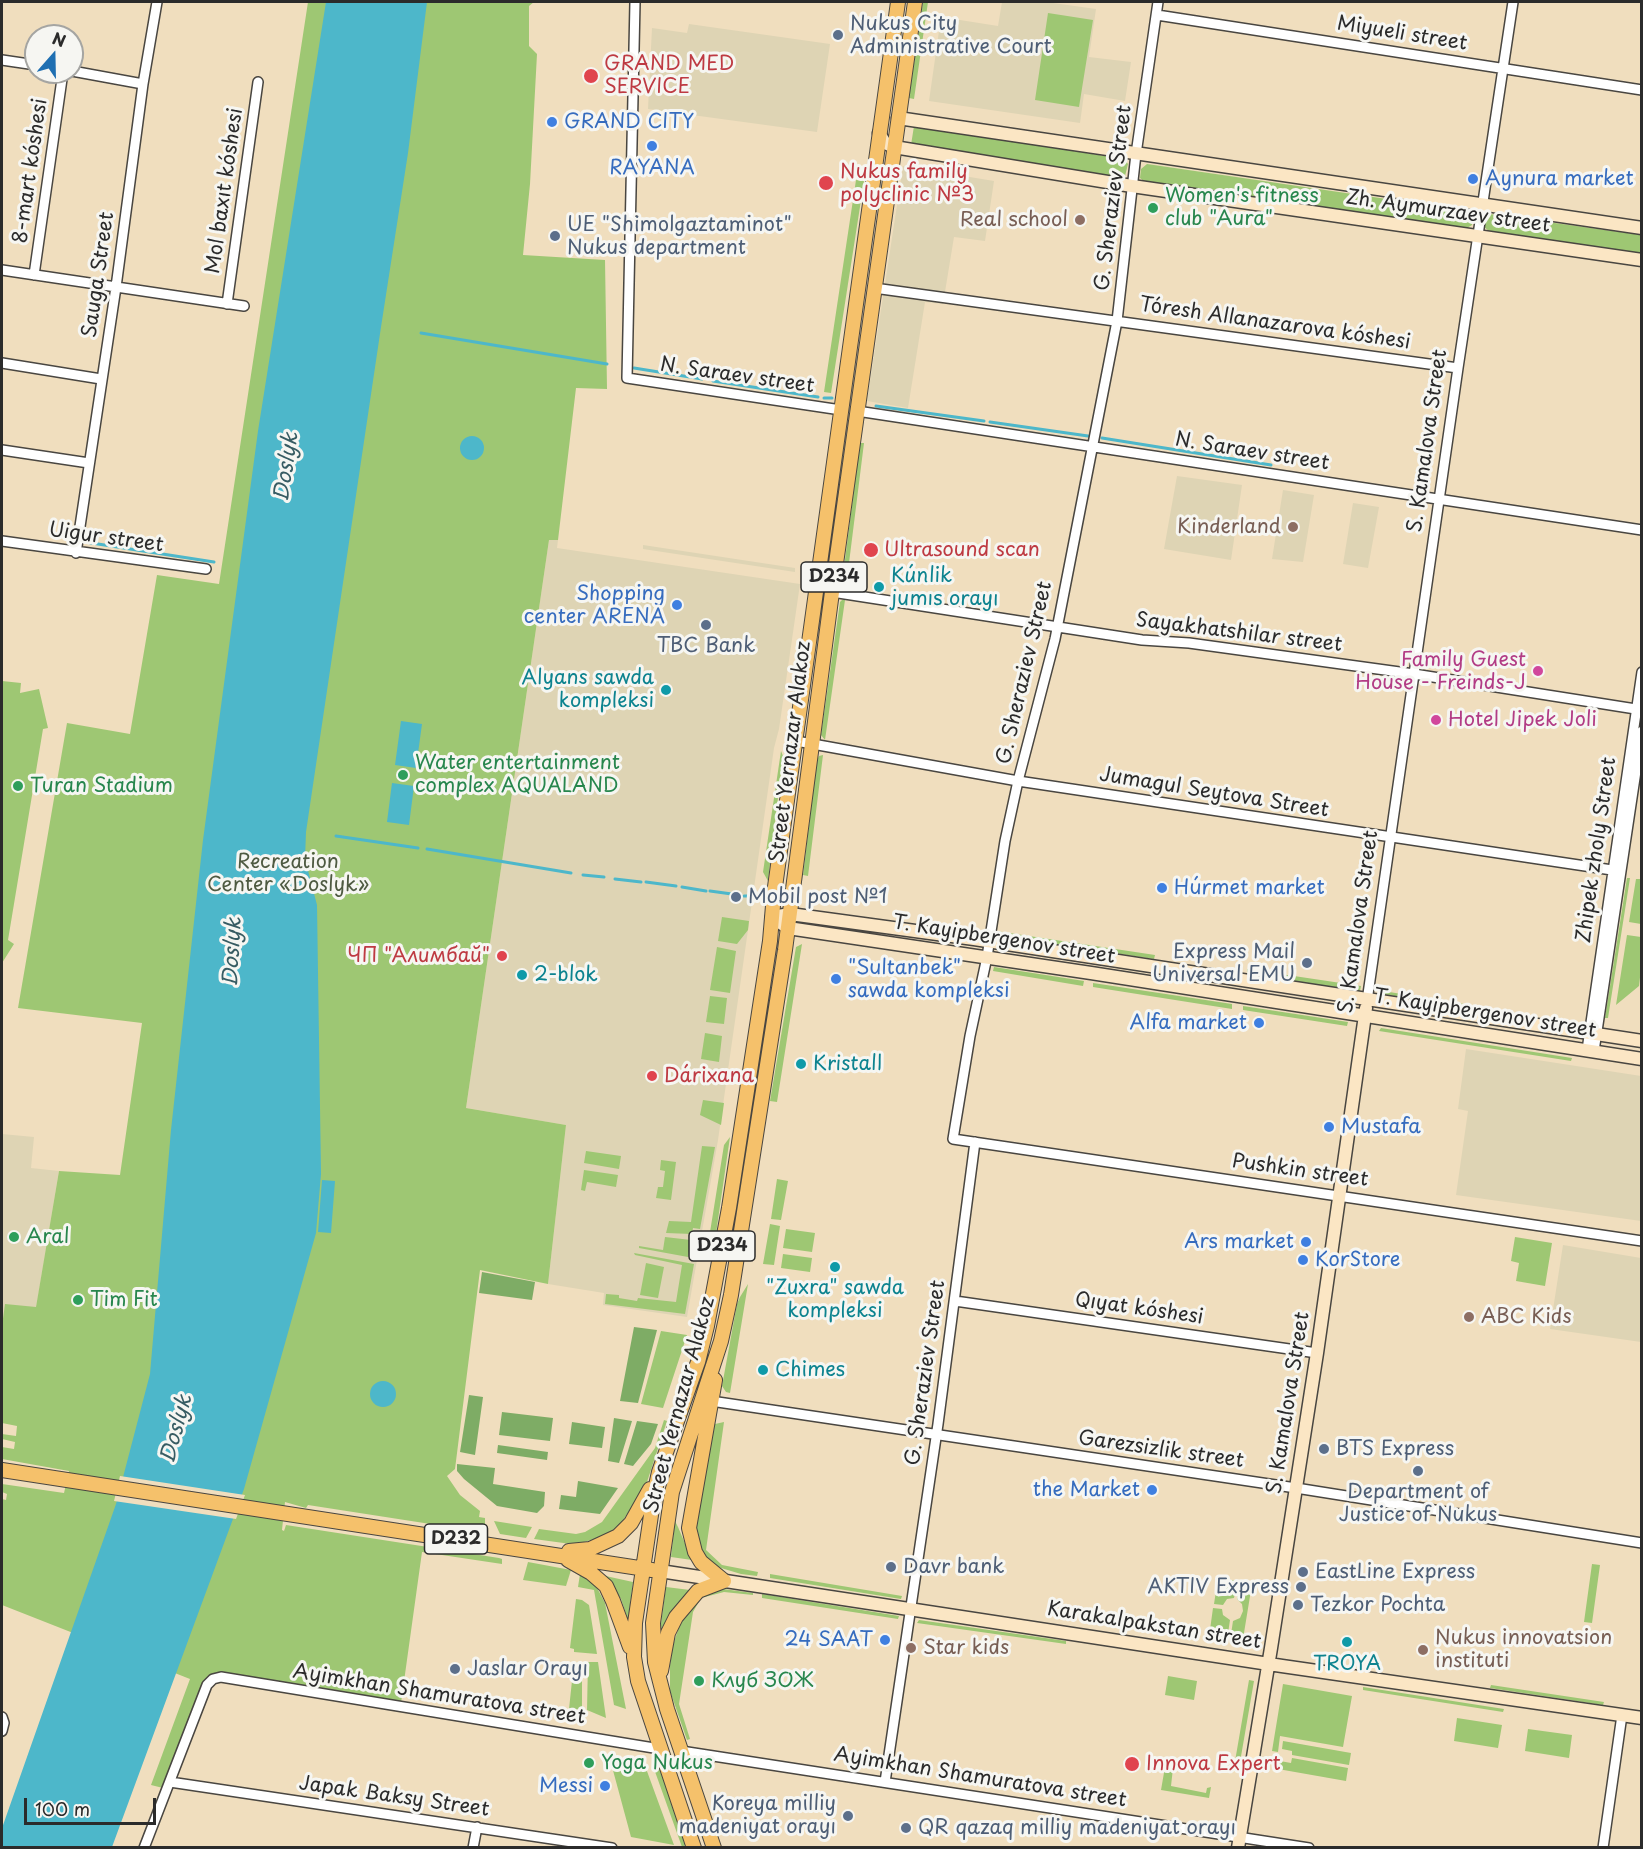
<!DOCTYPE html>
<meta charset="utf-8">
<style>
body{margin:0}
#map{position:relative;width:1643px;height:1849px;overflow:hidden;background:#f0debe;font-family:"Playpen Sans",sans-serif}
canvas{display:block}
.frame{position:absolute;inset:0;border:3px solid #2b2b2b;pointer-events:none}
.north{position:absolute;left:24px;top:24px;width:60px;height:60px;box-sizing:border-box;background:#f6f6f2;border:2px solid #a5a5a2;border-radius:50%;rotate:20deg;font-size:16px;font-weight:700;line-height:24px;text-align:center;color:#2b2b2b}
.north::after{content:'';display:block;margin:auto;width:21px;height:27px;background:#1f6fb2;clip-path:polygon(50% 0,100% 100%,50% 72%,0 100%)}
.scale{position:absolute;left:24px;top:1798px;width:132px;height:27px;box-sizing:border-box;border:3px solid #2b2b2b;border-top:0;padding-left:8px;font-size:18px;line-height:21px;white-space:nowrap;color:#2b2b2b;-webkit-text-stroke:4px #f6f6f2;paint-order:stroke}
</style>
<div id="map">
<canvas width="1643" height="1849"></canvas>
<div class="frame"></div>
<div class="north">N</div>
<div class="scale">100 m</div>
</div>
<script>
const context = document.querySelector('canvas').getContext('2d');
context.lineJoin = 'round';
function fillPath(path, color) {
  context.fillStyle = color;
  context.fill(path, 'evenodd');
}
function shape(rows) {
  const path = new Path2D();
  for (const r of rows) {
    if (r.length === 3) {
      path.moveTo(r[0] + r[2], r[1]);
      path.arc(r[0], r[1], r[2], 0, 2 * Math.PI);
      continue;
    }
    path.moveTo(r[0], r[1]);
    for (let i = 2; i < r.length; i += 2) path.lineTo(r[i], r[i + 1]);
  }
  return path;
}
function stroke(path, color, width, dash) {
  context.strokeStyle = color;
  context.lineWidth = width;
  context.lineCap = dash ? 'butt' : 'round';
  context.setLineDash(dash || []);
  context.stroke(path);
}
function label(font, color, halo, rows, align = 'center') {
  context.font = font + ' "Playpen Sans",sans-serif';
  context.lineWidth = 6;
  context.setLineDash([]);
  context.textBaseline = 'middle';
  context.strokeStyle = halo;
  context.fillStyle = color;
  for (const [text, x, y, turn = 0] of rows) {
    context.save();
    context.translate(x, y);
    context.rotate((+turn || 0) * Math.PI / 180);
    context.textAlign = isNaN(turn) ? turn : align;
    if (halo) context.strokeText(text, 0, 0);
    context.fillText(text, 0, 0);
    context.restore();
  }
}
const built = shape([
 [1002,2,1046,2,1096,9,1089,57,1131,62,1125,101,1084,94,1080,123,929,101,941,17,998,26],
 [689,24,830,44,817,132,648,109,652,28,687,33],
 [903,166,994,181,985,241,954,237,943,304,925,302,908,408,867,401],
 [1177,476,1242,485,1231,560,1164,549],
 [1283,490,1314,495,1303,562,1272,559],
 [1353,503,1379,507,1368,568,1343,564],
 [549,540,558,540,557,548,800,584,779,729,774,748,718,1140,687,1317,603,1305,604,1293,548,1284,566,1125,466,1108],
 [643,545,795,568,795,572,643,549],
 [1466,1049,1641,1076,1641,1221,1456,1195,1468,1111,1458,1109],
 [2,1134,34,1137,31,1168,59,1171,36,1308,2,1397],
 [1563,1245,1641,1258,1641,1342,1550,1329]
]);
const green = shape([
 [308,2,534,2,529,6,529,46,537,54,530,184,523,255,605,260,607,389,576,388,558,540,549,540,466,1108,566,1125,548,1284,480,1270,455,1469,447,1476,460,1495,480,1511,479,1517,485,1518,485,1529,482,1532,308,1505,306,1508,285,1502,282,1530,284,1531,286,1525,499,1558,502,1559,502,1564,422,1552,401,1703,215,1674,208,1676,202,1684,163,1788,151,1785,190,1679,2,1605,2,1499,6,1500,7,1494,2,1492,2,1484,64,1493,69,1471,2,1459,2,1447,14,1449,15,1442,2,1439,2,1434,16,1436,17,1426,2,1423,2,1326,5,1304,36,1307,59,1171,120,1175,142,1023,18,1008,67,723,130,734,157,575,219,584],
 [923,2,928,2,914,99,909,98],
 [1048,13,1093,20,1079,107,1035,100],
 [914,126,1124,159,1128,164,1125,176,1121,178,911,145],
 [1147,164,1469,211,1473,215,1472,225,1467,228,1146,183,1140,178,1141,169],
 [856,180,864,181,831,393,824,392],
 [1490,214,1641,235,1641,253,1489,231,1484,227,1485,219],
 [860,443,864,443,846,587,842,583],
 [842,600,845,600,825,740,821,735,840,602],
 [2,681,21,683,20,693,39,689,48,728,43,729,8,940,14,944,2,963],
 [781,751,783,756,768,881,763,872],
 [823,755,808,876,803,875,817,760,819,756],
 [1627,878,1630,878,1608,1018,1605,1018],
 [1636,879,1641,879,1641,924,1629,922],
 [722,917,749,921,748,930,737,944,718,941],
 [996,931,1155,955,1154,959,996,935],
 [1627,935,1641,937,1641,969,1639,986,1616,1005],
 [802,944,777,1102,770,1101,796,947],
 [717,947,736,951,730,993,710,990],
 [994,967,1084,981,1083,986,993,971],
 [1247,969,1361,986,1360,991,1254,975,1247,972],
 [1093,983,1232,1004,1232,1009,1093,987],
 [1383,991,1483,1007,1483,1010,1382,994],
 [710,996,727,998,724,1024,706,1022],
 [1243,1006,1348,1022,1347,1026,1243,1010],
 [1381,1028,1572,1058,1571,1061,1379,1031],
 [705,1033,722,1036,719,1062,701,1059],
 [703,1100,724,1103,721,1125,700,1115],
 [730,1137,713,1254,709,1257,706,1257,724,1145],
 [702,1146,715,1147,700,1229,693,1228,692,1234,666,1233,669,1221,691,1222],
 [586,1151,621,1156,619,1169,584,1163],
 [661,1160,676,1162,671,1200,656,1198,658,1187,663,1187,665,1171,660,1170],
 [584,1170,618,1175,616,1187,587,1182,585,1191,581,1190],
 [777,1179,788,1181,781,1220,771,1219],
 [770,1224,780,1226,774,1265,763,1264],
 [786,1229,815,1233,812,1252,783,1248],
 [665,1237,691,1240,688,1257,639,1248,639,1246,663,1250],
 [1515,1237,1552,1243,1545,1286,1516,1281,1519,1263,1511,1261],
 [634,1253,694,1264,685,1314,605,1304,606,1294,619,1295,619,1298,637,1301,638,1298,676,1302,682,1265,635,1255],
 [783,1254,812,1258,810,1272,781,1268],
 [646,1263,664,1267,658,1298,640,1295],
 [748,1284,730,1393,726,1392,722,1386,737,1304,740,1297],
 [661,1331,687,1335,663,1408,641,1404],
 [664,1420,667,1421,646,1485,620,1525,608,1535,584,1542,571,1544,534,1539,539,1529,576,1534,585,1532,602,1522,655,1448],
 [724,1422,706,1550,722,1565,758,1572,757,1576,741,1574,721,1568,709,1562,699,1551,695,1529,711,1434,715,1424],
 [494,1521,532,1527,526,1538,500,1534],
 [675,1521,678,1527,692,1560,671,1557],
 [528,1562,571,1570,566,1586,523,1580],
 [1592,1564,1600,1565,1592,1623,1584,1622],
 [580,1574,595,1584,605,1603,626,1709,614,1705,594,1590,578,1587],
 [770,1574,902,1596,901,1599,770,1578],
 [601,1575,633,1582,628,1620,621,1599,612,1584],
 [1218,1578,1237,1581,1234,1598,1227,1599,1223,1605,1214,1604],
 [1239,1581,1252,1584,1243,1639,1238,1642,1230,1641,1233,1621,1240,1618,1243,1611,1242,1604,1237,1599],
 [666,1587,690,1590,677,1604,660,1631],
 [723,1589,753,1593,753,1595,724,1592,701,1598,693,1612,679,1704,690,1739,687,1740,670,1691,670,1665,673,1645,683,1615,694,1600,715,1590],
 [762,1594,899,1616,898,1619,762,1598],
 [576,1599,582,1600,589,1605,597,1654,574,1652,574,1649,570,1648],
 [1213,1608,1222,1609,1223,1615,1230,1620,1227,1640,1209,1637],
 [919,1620,1066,1641,1066,1644,917,1623],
 [574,1662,582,1663,582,1710,569,1709],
 [588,1662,598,1662,606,1718,587,1710],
 [1168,1676,1197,1681,1194,1700,1165,1695],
 [1249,1680,1254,1681,1239,1768,1234,1767],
 [1283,1684,1352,1696,1343,1747,1280,1736,1278,1752,1272,1751],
 [1491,1685,1604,1702,1603,1705,1490,1688],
 [1363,1687,1504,1709,1503,1712,1363,1690],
 [1457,1718,1502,1725,1498,1748,1454,1741],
 [1528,1729,1572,1735,1569,1758,1525,1751],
 [1283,1741,1351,1753,1349,1765,1292,1755,1292,1751,1282,1749],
 [1292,1758,1348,1768,1346,1781,1278,1769,1280,1761,1291,1763],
 [615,1760,644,1763,674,1845,631,1837,611,1763],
 [658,1765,686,1842,684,1847,682,1847,653,1766],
 [1165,1767,1173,1768,1171,1786,1206,1793,1207,1788,1211,1787,1209,1798,1161,1790]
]);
const forest = shape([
 [482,1272,535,1282,532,1300,479,1293],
 [634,1327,657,1330,638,1403,620,1401],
 [469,1395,483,1397,475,1455,460,1452],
 [502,1412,553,1418,550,1441,499,1435],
 [614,1418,632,1421,619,1463,608,1461],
 [637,1421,658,1424,651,1444,633,1466,624,1464],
 [572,1422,605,1427,602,1448,569,1444],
 [498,1445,548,1452,547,1460,497,1453],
 [457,1464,495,1468,493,1484,545,1492,544,1506,537,1513,497,1506,464,1479,457,1471],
 [578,1481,618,1488,600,1514,559,1509,561,1495,576,1497]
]);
const water = shape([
 [326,2,427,2,408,153,381,327,306,832,305,859,317,905,321,1174,316,1233,244,1489,112,1847,2,1848,2,1828,116,1504,150,1374,171,1130,203,840,258,431],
 [472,448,12],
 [401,721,422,724,416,768,395,765],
 [392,783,414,786,409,825,387,822],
 [322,1180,335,1181,331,1233,318,1232],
 [383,1394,13]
]);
const pier = shape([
 [120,1476,245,1495,236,1519,114,1501]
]);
const stream = shape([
 [421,333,607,364],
 [634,368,702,379],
 [713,381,818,397],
 [824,398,832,398],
 [876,406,984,421],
 [990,422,1088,436],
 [1102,438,1271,465],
 [85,542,214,562],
 [336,836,418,848],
 [427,849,571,873],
 [583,875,604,877],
 [615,879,641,882],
 [646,882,676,886],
 [682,887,706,891],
 [710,891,739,895],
 [744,896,751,896]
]);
const street = shape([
 [635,2,627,378,841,410],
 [1158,2,1136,154,1117,321,1055,639,1018,781,1005,841,987,957,970,1036,953,1139,1642,1241],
 [1157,15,1642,90],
 [2,60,36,65],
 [72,71,143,84],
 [2,270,244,306],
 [34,275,63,72],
 [874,288,1458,368],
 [227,304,258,82],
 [2,363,101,379],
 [857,411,1642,530],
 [2,450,89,463],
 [2,541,206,569],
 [76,553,116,287,143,84,157,2],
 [832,592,1142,640,1189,643,1414,674,1642,710],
 [796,741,1018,781,1612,870],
 [1367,1001,1458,368,1513,2],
 [1587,1050,1642,672],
 [1594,1051,1642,731],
 [955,1301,1317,1353],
 [707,1403,711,1401,1296,1488,1642,1543],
 [2,1717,4,1723,2,1731],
 [681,1751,1309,1848],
 [170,1782,612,1848],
 [885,1782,938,1424,975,1142],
 [144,1848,207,1685,213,1679,221,1677,660,1749],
 [473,1848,477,1827],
 [1603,1848,1622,1715]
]);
const secondary = shape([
 [898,118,1642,228],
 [879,133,885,143,894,147,1132,186,1642,260],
 [772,917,788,928,1091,973,1642,1059],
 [772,917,790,914,974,939,1642,1041],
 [660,1571,1282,1666,1642,1718],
 [1238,1848,1271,1648,1317,1353,1366,1008]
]);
const primary = shape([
 [715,1380,689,1528,695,1552,701,1562,724,1581],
 [2,1470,652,1570],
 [569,1551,590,1549,618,1536,631,1523,650,1489],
 [568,1560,591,1573,606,1586,613,1601,630,1647],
 [661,1671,668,1633,676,1617,698,1591,724,1581],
 [694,1848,638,1681,634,1657,635,1623,654,1495,659,1472,698,1362,707,1326,729,1208,770,941,774,894,898,2],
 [714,1848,667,1709,655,1662,653,1623,672,1492,721,1341,731,1295,785,950,832,592,915,2]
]);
const markers = [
 [838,35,6,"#5c6f8a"],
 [591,76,8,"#e0444e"],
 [552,122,6,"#3f7fe0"],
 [652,146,6,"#3f7fe0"],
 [1473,179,6,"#3f7fe0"],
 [826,183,8,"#e0444e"],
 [1153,208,6,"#2e9e5b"],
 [1080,220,6,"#8d6e63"],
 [555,236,6,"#5c6f8a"],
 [1293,527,6,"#8d6e63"],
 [871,550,8,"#e0444e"],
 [879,587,6,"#0f9aa8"],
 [677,605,6,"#3f7fe0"],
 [706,625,6,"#5c6f8a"],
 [1538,671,6,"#d1479c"],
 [666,690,6,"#0f9aa8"],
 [1436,720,6,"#d1479c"],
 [403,775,6,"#2e9e5b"],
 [18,786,6,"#2e9e5b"],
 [1162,888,6,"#3f7fe0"],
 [736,897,6,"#5c6f8a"],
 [502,956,6,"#e0444e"],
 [1307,963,6,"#5c6f8a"],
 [522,975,6,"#0f9aa8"],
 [836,979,6,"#3f7fe0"],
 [1259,1023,6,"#3f7fe0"],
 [801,1064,6,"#0f9aa8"],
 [652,1076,6,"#e0444e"],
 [1329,1127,6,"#3f7fe0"],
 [14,1237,6,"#2e9e5b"],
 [1306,1242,6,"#3f7fe0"],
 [1303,1260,6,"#3f7fe0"],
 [835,1267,6,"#0f9aa8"],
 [78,1300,6,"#2e9e5b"],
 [1469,1317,6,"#8d6e63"],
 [763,1370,6,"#0f9aa8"],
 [1324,1449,6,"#5c6f8a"],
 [1418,1471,6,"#5c6f8a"],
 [1152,1490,6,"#3f7fe0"],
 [891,1567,6,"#5c6f8a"],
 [1303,1572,6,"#5c6f8a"],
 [1301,1587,6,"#5c6f8a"],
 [1298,1605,6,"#5c6f8a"],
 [885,1640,6,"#3f7fe0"],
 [1347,1642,6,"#0f9aa8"],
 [911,1648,6,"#8d6e63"],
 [1423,1650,6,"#8d6e63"],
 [455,1669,6,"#5c6f8a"],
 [699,1681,6,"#2e9e5b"],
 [589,1763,6,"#2e9e5b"],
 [1132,1764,8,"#e0444e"],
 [605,1786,6,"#3f7fe0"],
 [848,1816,6,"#5c6f8a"],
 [906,1828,6,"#5c6f8a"]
];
const shields = [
 [834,577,66],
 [722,1246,66],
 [456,1539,63]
];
const shieldNames = [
 ["D234",834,577],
 ["D234",722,1246],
 ["D232",456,1539]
];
const serviceNames = [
 ["Nukus City",850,24],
 ["Administrative Court",850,47],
 ["UE \"Shimolgaztaminot\"",567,225],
 ["Nukus department",567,248],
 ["TBC Bank",706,646,"center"],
 ["Mobil post №1",748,897],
 ["Express Mail",1295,952,"right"],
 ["Universal EMU",1295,975,"right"],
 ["BTS Express",1336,1449],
 ["Department of",1418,1492,"center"],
 ["Justice of Nukus",1418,1515,"center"],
 ["Davr bank",903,1567],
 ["EastLine Express",1315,1572],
 ["AKTIV Express",1289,1587,"right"],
 ["Tezkor Pochta",1310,1605],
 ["Jaslar Orayı",467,1669],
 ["Koreya milliy",836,1804,"right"],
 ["madeniyat orayı",836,1827,"right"],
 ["QR qazaq milliy madeniyat orayı",918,1828]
];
const streetNames = [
 ["Miyueli street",1402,34,9],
 ["8-mart kóshesi",31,171,-82],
 ["Mol baxıt kóshesi",225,191,-82],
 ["G. Sheraziev Street",1114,198,-83],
 ["Zh. Aymurzaev street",1448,212,8],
 ["Sauga Street",99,275,-82],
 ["Tóresh Allanazarova kóshesi",1275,324,8],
 ["N. Saraev street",737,376,8],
 ["S. Kamalova Street",1428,441,-82],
 ["N. Saraev street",1252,452,9],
 ["Uigur street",106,538,8],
 ["Sayakhatshilar street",1239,633,7],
 ["G. Sheraziev Street",1025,673,-77],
 ["Street Yernazar Alakoz",791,752,-83],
 ["Jumagul Seytova Street",1214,793,9],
 ["Zhipek zholy Street",1597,850,-82],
 ["S. Kamalova Street",1359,922,-82],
 ["T. Kayipbergenov street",1004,940,9],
 ["T. Kayipbergenov street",1485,1014,9],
 ["Pushkin street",1300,1171,8],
 ["Qıyat kóshesi",1139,1309,8],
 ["G. Sheraziev Street",926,1373,-82],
 ["S. Kamalova Street",1289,1403,-81],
 ["Street Yernazar Alakoz",680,1405,-75],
 ["Garezsizlik street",1161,1450,8],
 ["Karakalpakstan street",1154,1626,9],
 ["Ayimkhan Shamuratova street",439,1695,9],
 ["Ayimkhan Shamuratova street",980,1778,9],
 ["Japak Baksy Street",394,1797,8]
];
const healthNames = [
 ["GRAND MED",604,64],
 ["SERVICE",604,87],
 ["Nukus family",840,172],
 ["polyclinic №3",840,195],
 ["Ultrasound scan",884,550],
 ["ЧП \"Алимбай\"",490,956,"right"],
 ["Dárixana",664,1076],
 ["Innova Expert",1146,1764]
];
const shopNames = [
 ["GRAND CITY",564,122],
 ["RAYANA",652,168,"center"],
 ["Aynura market",1485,179],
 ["Shopping",665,594,"right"],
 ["center ARENA",665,617,"right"],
 ["Húrmet market",1174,888],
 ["\"Sultanbek\"",848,968],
 ["sawda kompleksi",848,991],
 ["Alfa market",1247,1023,"right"],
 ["Mustafa",1341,1127],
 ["Ars market",1294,1242,"right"],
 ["KorStore",1315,1260],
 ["the Market",1140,1490,"right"],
 ["24 SAAT",873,1640,"right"],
 ["Messi",593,1786,"right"]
];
const leisureNames = [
 ["Women's fitness",1165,196],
 ["club \"Aura\"",1165,219],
 ["Water entertainment",415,763],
 ["complex AQUALAND",415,786],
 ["Turan Stadium",30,786],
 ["Aral",26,1237],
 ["Tim Fit",90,1300],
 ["Клуб ЗОЖ",711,1681],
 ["Yoga Nukus",601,1763]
];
const educationNames = [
 ["Real school",1068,220,"right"],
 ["Kinderland",1281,527,"right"],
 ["ABC Kids",1481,1317],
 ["Nukus innovatsion",1435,1638],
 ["instituti",1435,1661],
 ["Star kids",923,1648]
];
const cultureNames = [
 ["Kúnlik",891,576],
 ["jumıs orayı",891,599],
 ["Alyans sawda",654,678,"right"],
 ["kompleksi",654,701,"right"],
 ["2-blok",534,975],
 ["Kristall",813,1064],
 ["\"Zuxra\" sawda",835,1288,"center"],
 ["kompleksi",835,1311,"center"],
 ["Chimes",775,1370],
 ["TROYA",1347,1664,"center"]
];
const hotelNames = [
 ["Family Guest",1526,660],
 ["House - Freinds-J",1526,683],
 ["Hotel Jipek Joli",1448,720,"left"]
];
const parkNames = [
 ["Recreation",288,862],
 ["Center «Doslyk»",288,885]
];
const waterNames = [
 ["Doslyk",287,467,-82],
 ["Doslyk",233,952,-87],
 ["Doslyk",177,1429,-75]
];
fillPath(built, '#ded4b4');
fillPath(green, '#9ec773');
fillPath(forest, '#7eac65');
fillPath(water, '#4db7ca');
fillPath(pier, '#f0debe');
stroke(stream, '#4db7ca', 3);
stroke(street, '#494641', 12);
stroke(secondary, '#494641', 15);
stroke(primary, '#494641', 16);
stroke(street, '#fff', 9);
stroke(secondary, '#fbe6c4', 12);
stroke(primary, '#f5c16b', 14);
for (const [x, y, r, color] of markers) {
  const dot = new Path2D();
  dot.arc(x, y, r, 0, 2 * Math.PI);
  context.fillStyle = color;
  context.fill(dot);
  stroke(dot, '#f6f6f2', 2);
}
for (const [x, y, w] of shields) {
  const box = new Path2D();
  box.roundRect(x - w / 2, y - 15, w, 30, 4.5);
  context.fillStyle = '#f6f6f2';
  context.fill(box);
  stroke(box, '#2b2b2b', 1.5);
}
label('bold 18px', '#2b2b2b', null, shieldNames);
label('20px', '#4e5e75', '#f6f6f2', serviceNames, 'left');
label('20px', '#2b2b2b', '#f6f6f2', streetNames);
label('20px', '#be3a42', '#f6f6f2', healthNames, 'left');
label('20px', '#366cbe', '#f6f6f2', shopNames, 'left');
label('20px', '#27864d', '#f6f6f2', leisureNames, 'left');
label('20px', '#785e54', '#f6f6f2', educationNames, 'left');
label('20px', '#0d838f', '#f6f6f2', cultureNames, 'left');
label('20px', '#b23c85', '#f6f6f2', hotelNames, 'right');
label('20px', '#4e5a41', '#f6f6f2', parkNames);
label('italic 21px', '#375c63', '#f6f6f2', waterNames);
</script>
